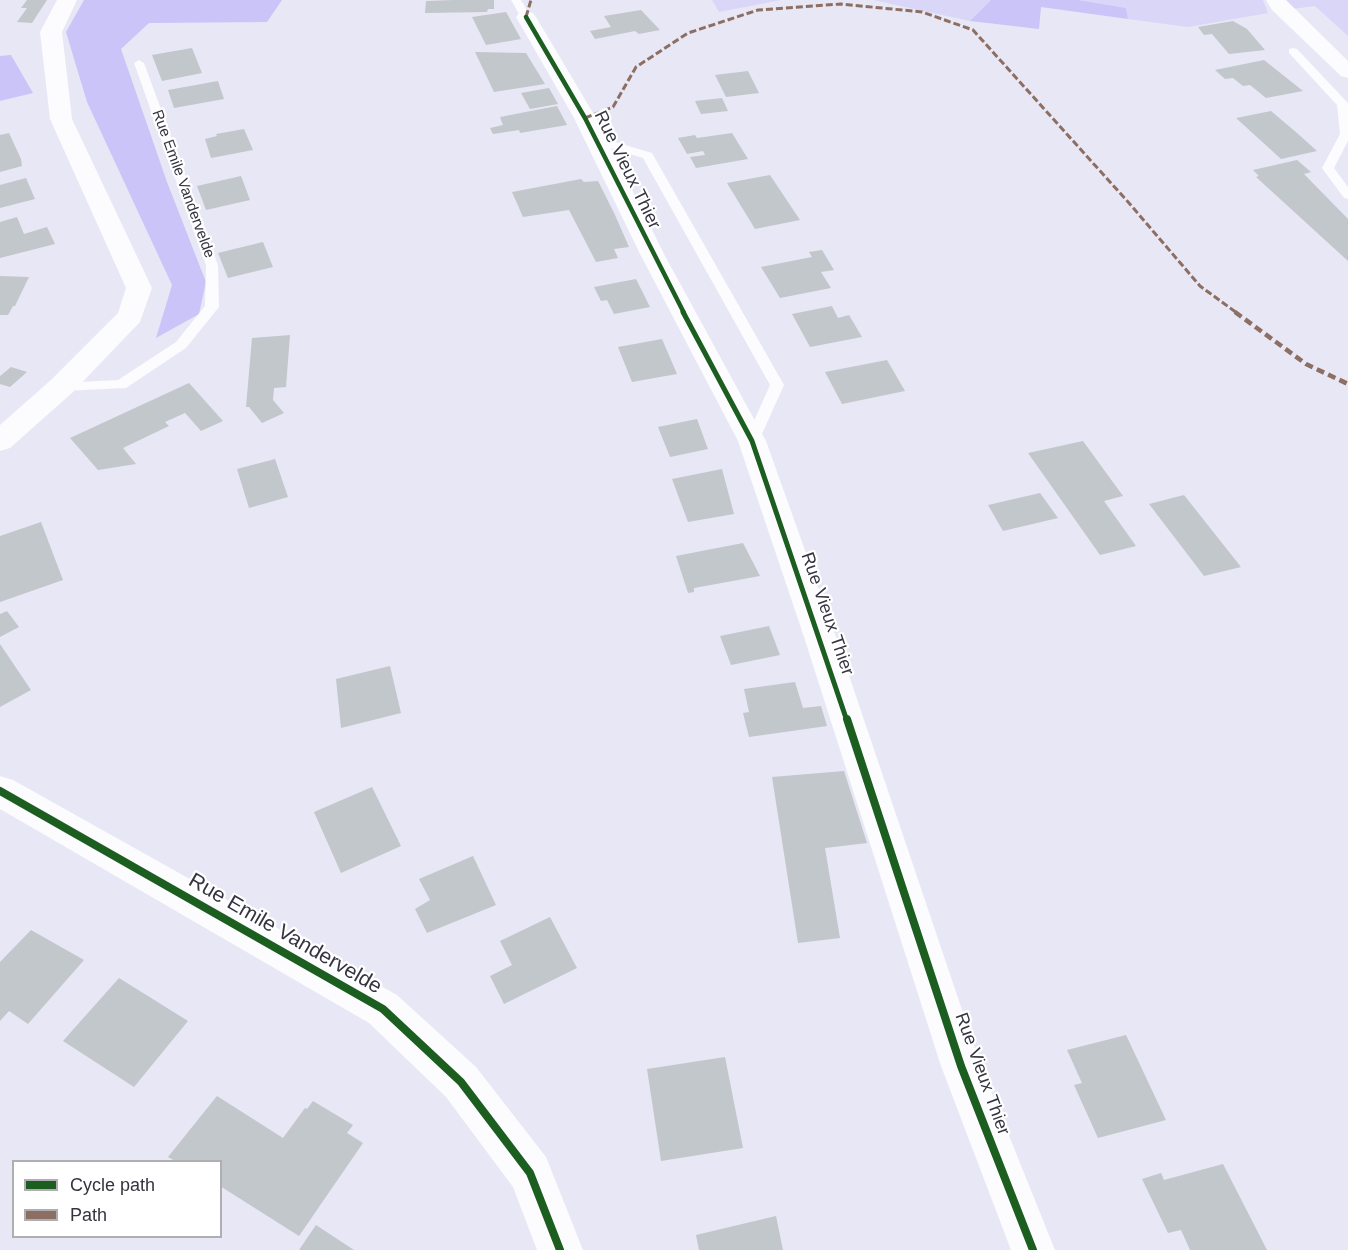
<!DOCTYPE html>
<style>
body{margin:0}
#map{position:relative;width:1348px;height:1250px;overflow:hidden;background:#e8e7f5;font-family:Arial,sans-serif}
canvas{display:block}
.legend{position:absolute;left:12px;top:1160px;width:210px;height:78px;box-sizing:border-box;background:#fff;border:2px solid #aeaeb3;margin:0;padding:8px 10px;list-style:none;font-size:18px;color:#353440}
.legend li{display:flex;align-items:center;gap:12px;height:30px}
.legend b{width:30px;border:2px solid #aeaeb3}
</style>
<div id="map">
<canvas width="1348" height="1250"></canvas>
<ul class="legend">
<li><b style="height:8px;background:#1b5e20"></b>Cycle path</li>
<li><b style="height:8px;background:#8d6e63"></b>Path</li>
</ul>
</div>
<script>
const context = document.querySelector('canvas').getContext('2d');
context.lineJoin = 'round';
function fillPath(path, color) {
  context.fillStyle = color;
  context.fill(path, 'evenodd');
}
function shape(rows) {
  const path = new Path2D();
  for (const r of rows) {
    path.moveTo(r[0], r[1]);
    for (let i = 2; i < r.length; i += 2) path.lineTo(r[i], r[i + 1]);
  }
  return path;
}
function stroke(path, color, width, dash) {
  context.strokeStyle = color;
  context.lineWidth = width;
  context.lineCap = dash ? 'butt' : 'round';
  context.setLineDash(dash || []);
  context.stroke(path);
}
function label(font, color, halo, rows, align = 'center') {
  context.font = font + ' Arial,sans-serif';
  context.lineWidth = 4.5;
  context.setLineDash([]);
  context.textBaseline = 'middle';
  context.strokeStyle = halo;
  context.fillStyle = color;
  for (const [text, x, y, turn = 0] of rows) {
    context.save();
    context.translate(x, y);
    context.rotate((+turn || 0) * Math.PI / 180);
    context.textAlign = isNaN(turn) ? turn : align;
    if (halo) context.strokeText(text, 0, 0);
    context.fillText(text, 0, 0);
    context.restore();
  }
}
const green = shape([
 [712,0,781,0,719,12],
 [873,0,991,0,970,21],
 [1078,0,1263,0,1268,13,1188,27,1128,19,1126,8],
 [1285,0,1348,0,1348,36,1315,6,1292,9]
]);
const forest = shape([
 [84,0,282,0,267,22,149,23,121,49,167,182,206,282,199,314,156,338,172,285,87,102,66,32],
 [991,0,1078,0,1126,8,1128,19,1041,7,1039,29,970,21],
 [11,55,33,93,0,101,0,56]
]);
const building = shape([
 [27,0,47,0,32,23,17,22,27,8,21,8],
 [454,0,494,0,494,9,488,9,487,12,425,13,426,1],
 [641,10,660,30,639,34,635,31,595,39,590,31,611,27,604,16],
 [506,12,521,39,486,45,472,17],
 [1233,21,1247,29,1265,50,1229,54,1212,34,1204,35,1198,27],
 [192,48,202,73,162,81,152,55],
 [475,52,526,53,545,84,494,92],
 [1264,60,1303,91,1266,98,1250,85,1243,86,1233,78,1225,79,1215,70],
 [748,71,759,93,726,97,715,75],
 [218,81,224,99,174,108,168,90],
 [549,88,558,104,530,109,521,93],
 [722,98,728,111,701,114,695,101],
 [557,106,567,125,520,133,519,130,493,134,490,128,503,125,500,117],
 [1271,111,1297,133,1317,151,1281,159,1236,118],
 [244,129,253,150,211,158,205,139,217,136,216,134],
 [9,133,21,159,22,166,0,172,0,135],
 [732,133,748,159,696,168,690,157,705,155,703,151,687,154,678,138,695,135,697,138],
 [1297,160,1311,172,1304,174,1348,219,1348,261,1256,177,1259,176,1253,170],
 [770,175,800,220,755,229,727,183],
 [241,176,250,200,206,210,197,186],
 [26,178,35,199,0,208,0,185],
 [581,179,584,182,598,181,615,215,629,247,614,249,618,258,596,262,569,210,523,217,512,192],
 [17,217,24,234,47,227,55,244,0,258,0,222],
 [263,242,273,267,228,278,218,253],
 [822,250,834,270,821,272,831,288,780,298,761,267,812,257,809,252],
 [0,276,29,277,15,306,13,306,8,315,0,315],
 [636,279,650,307,614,314,607,300,601,301,594,287],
 [832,306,838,318,849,315,862,337,810,347,792,314],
 [290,335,286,387,274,388,273,400,284,413,262,423,249,407,246,407,252,338],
 [662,339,677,374,632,382,618,347],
 [887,360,905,391,842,404,825,372],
 [11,367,27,372,10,387,0,384,0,376],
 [189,383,223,421,201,431,185,413,165,422,169,426,123,448,136,464,98,470,70,438],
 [697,419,708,449,670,457,658,427],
 [1083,441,1123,496,1104,501,1136,546,1100,555,1028,453],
 [275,459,288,497,249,508,237,469],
 [722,469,734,514,688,522,672,479],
 [1040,493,1058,518,1003,531,988,505],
 [1184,495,1241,567,1204,576,1149,504],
 [41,522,63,580,0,602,0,536],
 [743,543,760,576,694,588,694,592,688,593,676,556],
 [7,611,19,627,0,637,0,614],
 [769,626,780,655,731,665,720,636],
 [0,644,31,690,0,707],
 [390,666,401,713,341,728,336,679],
 [795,682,803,708,821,706,827,726,749,737,743,713,749,712,744,689],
 [844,771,867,843,825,848,840,938,798,943,772,777],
 [372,787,401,846,341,873,314,812],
 [473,856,496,905,427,933,415,909,430,900,419,879],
 [550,917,577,968,504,1004,490,976,512,965,500,941],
 [31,930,84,960,28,1024,9,1011,0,1021,0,962],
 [119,978,188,1021,134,1087,63,1041],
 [1126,1035,1166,1120,1098,1138,1074,1085,1082,1083,1067,1050],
 [725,1057,743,1148,661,1161,647,1069],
 [217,1096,283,1138,305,1108,307,1109,313,1101,353,1125,347,1133,363,1143,299,1236,220,1186,220,1161,175,1161,168,1157],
 [1223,1164,1267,1250,1190,1250,1181,1230,1168,1233,1142,1179,1161,1173,1164,1180],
 [776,1216,783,1250,699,1250,696,1235],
 [316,1225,354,1250,299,1250]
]);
const lane = shape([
 [511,0,521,0,531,17,530,19,522,19,511,0],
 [1293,48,1297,49,1348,103,1348,141,1334,168,1348,187,1348,199,1344,198,1322,168,1340,134,1337,105,1289,53,1289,49,1293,48],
 [139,60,144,63,218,265,219,307,186,348,126,388,62,391,57,389,55,386,57,383,118,380,176,342,205,306,206,265,134,63,139,60],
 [595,136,652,153,784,385,757,445,747,445,745,441,770,385,643,158,591,142,589,140,595,136]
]);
const street = shape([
 [1266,0,1286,0,1348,61,1348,78,1341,76,1272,10,1266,0],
 [526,11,533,13,536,17,596,118,664,254,766,441,836,637,981,1066,1055,1250,1011,1250,941,1066,804,637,738,441,640,254,574,118,516,17,519,13,526,11]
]);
const secondary = shape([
 [57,0,77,0,62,32,72,119,152,288,140,322,72,393,10,448,0,451,0,425,52,379,118,313,126,288,50,119,40,32,57,0],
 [0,776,13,780,397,995,476,1067,546,1157,583,1250,537,1250,513,1187,446,1097,369,1023,0,809,0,776]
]);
const quietFar1 = shape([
 [526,17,531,0],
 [585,118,613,107,636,67,688,33,758,10,841,4,922,12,973,30,1129,203,1200,286,1237,313]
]);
const quiet = shape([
 [1235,312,1306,364,1348,384]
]);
const cyclewayFar2 = shape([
 [526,17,585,118,684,313]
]);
const cyclewayFar1 = shape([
 [683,312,752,441,847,721]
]);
const cycleway = shape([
 [847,719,961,1066,1033,1250],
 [0,791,383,1009,461,1082,530,1173,560,1250]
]);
const farStreetnames = [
 ["Rue Emile Vandervelde",183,184,70]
];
const streetNames = [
 ["Rue Vieux Thier",627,170,64],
 ["Rue Vieux Thier",827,614,71],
 ["Rue Vieux Thier",982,1074,70]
];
const nearStreetnames = [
 ["Rue Emile Vandervelde",285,934,30]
];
fillPath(green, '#d9d6f8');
fillPath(forest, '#cac4f8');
fillPath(building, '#c1c7ca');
fillPath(lane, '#fcfbfe');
fillPath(street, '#fcfbfe');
fillPath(secondary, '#fcfbfe');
stroke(quietFar1, '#8d6e63', 3, [7, 3]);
stroke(quiet, '#8d6e63', 4.5, [8, 4.5]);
stroke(cyclewayFar2, '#1b5e20', 4.5);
stroke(cyclewayFar1, '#1b5e20', 5);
stroke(cycleway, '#1b5e20', 8);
label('15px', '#353440', '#fff', farStreetnames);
label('18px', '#353440', '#fff', streetNames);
label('21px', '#353440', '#fff', nearStreetnames);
</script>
